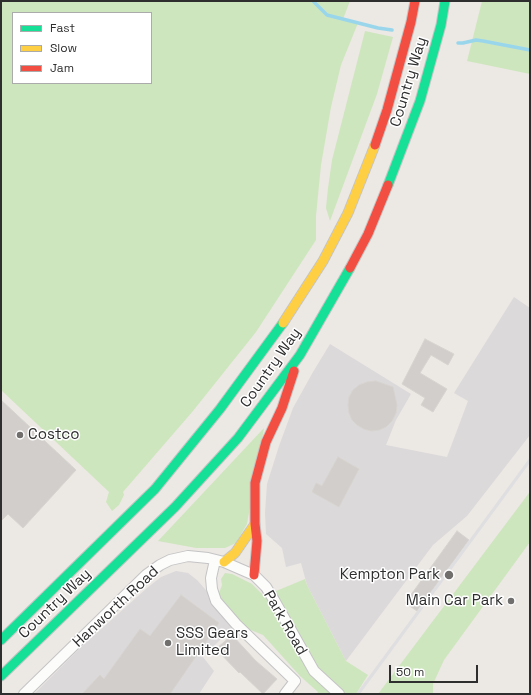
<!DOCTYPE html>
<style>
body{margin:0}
#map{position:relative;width:531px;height:695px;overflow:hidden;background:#ece8e4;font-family:"Space Grotesk",sans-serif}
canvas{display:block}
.frame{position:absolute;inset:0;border:2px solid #2e2e2e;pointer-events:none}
.legend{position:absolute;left:12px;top:12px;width:140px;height:72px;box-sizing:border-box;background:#fff;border:1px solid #ababab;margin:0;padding:5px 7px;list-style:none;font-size:12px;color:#2e2e2e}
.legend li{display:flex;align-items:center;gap:8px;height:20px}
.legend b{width:20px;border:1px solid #ababab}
.scale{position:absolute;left:389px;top:665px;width:89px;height:18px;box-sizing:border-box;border:2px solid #2e2e2e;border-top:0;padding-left:5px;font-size:12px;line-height:14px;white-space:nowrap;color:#2e2e2e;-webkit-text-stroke:3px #fff;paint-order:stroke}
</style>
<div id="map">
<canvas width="531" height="695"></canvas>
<div class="frame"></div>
<ul class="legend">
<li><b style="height:5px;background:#16e098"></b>Fast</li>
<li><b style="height:5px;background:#ffcf43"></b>Slow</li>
<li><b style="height:5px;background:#f24e42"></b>Jam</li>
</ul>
<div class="scale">50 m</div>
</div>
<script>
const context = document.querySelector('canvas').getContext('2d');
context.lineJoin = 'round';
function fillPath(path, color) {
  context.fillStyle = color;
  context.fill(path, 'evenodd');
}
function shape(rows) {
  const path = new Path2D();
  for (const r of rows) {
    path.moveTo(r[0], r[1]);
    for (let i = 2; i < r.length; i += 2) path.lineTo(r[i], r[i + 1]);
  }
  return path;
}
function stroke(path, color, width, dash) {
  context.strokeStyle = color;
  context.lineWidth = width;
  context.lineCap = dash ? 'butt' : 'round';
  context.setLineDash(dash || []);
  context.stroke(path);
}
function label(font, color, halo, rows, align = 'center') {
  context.font = font + ' "Space Grotesk",sans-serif';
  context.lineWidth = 3;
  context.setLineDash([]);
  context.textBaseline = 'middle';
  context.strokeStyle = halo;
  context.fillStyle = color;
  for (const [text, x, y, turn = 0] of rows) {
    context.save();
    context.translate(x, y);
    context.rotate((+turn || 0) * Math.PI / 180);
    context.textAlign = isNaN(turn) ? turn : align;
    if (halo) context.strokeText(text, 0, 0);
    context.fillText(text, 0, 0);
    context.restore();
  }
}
const industrial = shape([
 [514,297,530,308,530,435,467,516,433,545,346,661,307,585,301,563,286,567,282,548,266,534,265,513,267,484,279,446,293,408,313,372,330,344,411,394,396,420,386,445,447,457,468,401,454,393],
 [176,571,188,573,197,580,236,624,203,657,214,671,199,694,34,694,79,649,147,588,161,577]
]);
const green = shape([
 [1,1,350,1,343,19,358,23,341,65,331,107,321,165,316,216,316,240,256,332,193,411,123,492,124,495,119,505,112,511,106,502,109,492,1,390],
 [13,13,151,13,151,83,13,83],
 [482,1,530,1,530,74,467,61],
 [365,31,393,37,377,94,330,221,326,208,328,188,332,160],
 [264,428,247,524,236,543,225,548,196,548,158,541],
 [529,493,530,542,444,660,433,684,433,694,378,694],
 [225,573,232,574,252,584,264,596,305,579,307,585,346,661,368,675,356,694,316,694,318,692,300,676,263,635,236,624,216,601,222,585,221,579]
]);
const stream = shape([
 [313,1,327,15,378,28,392,30],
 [458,43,463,43,476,40,483,41,530,50]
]);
const building = shape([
 [425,339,454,354,448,365,431,355,420,373,447,389,433,412,421,405,425,398,402,384,425,339],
 [376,381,393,387,397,405,396,413,392,421,386,427,379,430,371,431,364,429,357,425,352,420,349,413,348,405,349,397,353,390,359,385,367,382,376,381],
 [1,400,76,470,23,528,8,514,1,521,1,400],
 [338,457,359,469,339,507,312,492,316,483,322,486,338,457],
 [457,531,469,540,417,611,405,603,457,531],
 [181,595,219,623,170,694,82,694,100,675,104,679,140,629,150,636,181,595],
 [232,635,256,661,277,679,263,694,240,672,239,673,216,649,232,635]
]);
const street = shape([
 [215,560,211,578,212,589,216,601,236,624,295,681,285,694],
 [24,694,146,575,160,565,170,560,188,556,208,558,224,562,254,575,266,587,274,600,314,671,339,694]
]);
const fast = shape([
 [388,185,420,101,441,25,445,1],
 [1,640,155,489,220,409,283,323],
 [1,676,175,507,238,438,300,355,350,268]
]);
const slow = shape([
 [283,323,323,261,348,213,375,145],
 [224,562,235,553,255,524]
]);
const jam = shape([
 [375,145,387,110,411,22,415,1],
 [350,268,368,234,388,185],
 [254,575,257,541,255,524,255,483,266,442,282,408,294,371]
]);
const rail = shape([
 [358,694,530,460]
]);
const markers = [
 [20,435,4,"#706f6e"],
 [449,575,5,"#706f6e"],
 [511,601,4,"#706f6e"],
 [168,643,4,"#706f6e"]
];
const streetNames = [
 ["Country Way",409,82,-73],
 ["Country Way",271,368,-55],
 ["Country Way",55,604,-44],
 ["Hanworth Road",116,607,-43],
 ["Park Road",285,623,60]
];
const poiNames = [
 ["Costco",28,435],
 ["Kempton Park",440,575,"right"],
 ["Main Car Park",503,601,"right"],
 ["SSS Gears",176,634],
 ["Limited",176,651]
];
fillPath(industrial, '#dcd9db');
fillPath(green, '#cee6be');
stroke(stream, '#99d6ec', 3.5);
fillPath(building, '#d1cecb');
stroke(building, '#d7d4d0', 1);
stroke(street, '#c5c4c5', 12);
stroke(fast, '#c6c5c4', 11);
stroke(slow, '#c6c5c4', 11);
stroke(jam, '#c6c5c4', 11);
stroke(street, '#fcfcfb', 10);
stroke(fast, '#16e098', 9);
stroke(slow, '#ffcf43', 9);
stroke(jam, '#f24e42', 9);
stroke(rail, '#dfdfe1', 3);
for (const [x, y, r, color] of markers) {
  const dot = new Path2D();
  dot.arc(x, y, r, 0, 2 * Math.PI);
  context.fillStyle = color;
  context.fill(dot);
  stroke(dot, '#fff', 1.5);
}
label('15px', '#2e2e2e', '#fff', streetNames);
label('15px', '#2e2e2e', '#fff', poiNames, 'left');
</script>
